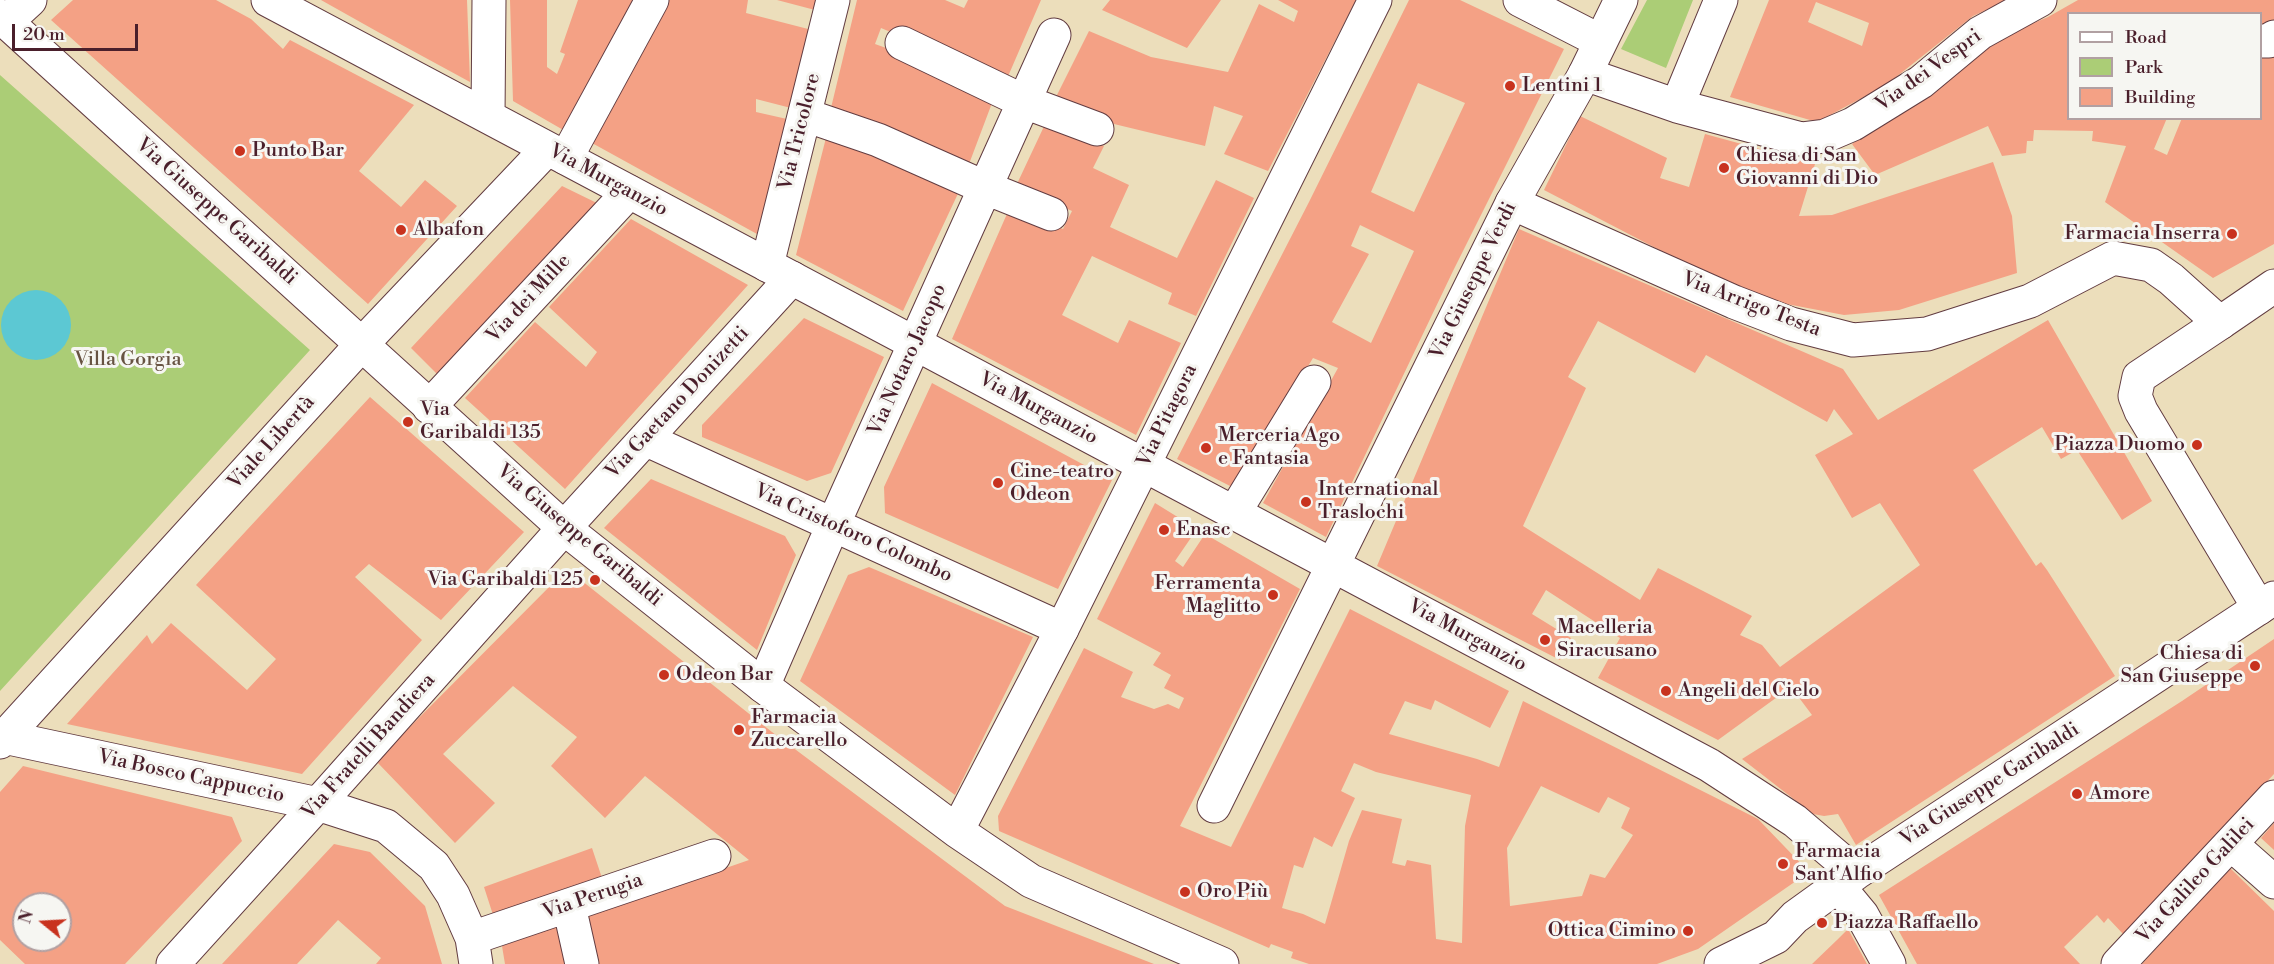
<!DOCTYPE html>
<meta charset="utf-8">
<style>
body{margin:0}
#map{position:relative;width:2274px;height:964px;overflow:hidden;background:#ecdebb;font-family:"Libre Bodoni",serif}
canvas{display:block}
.legend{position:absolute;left:2067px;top:12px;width:195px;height:108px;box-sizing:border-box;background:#f6f6f2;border:2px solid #b1a0a2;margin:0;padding:8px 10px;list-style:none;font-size:18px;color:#4a1f2b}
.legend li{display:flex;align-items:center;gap:12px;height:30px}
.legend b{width:30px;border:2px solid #b1a0a2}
.north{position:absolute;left:12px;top:892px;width:60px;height:60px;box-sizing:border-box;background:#f6f6f2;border:2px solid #b1a0a2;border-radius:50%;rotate:288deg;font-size:16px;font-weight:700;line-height:24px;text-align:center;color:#4a1f2b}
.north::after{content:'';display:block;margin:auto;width:21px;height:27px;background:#c8321e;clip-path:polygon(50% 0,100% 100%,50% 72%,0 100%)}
.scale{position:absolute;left:12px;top:24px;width:126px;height:27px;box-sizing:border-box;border:3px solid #4a1f2b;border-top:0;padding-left:8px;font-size:18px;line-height:21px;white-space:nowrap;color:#4a1f2b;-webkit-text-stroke:4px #f6f6f2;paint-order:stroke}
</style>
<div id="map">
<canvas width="2274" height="964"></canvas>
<ul class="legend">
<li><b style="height:8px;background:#fff"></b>Road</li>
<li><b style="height:16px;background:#abcd76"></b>Park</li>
<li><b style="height:16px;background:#f4a185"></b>Building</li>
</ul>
<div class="north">N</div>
<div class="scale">20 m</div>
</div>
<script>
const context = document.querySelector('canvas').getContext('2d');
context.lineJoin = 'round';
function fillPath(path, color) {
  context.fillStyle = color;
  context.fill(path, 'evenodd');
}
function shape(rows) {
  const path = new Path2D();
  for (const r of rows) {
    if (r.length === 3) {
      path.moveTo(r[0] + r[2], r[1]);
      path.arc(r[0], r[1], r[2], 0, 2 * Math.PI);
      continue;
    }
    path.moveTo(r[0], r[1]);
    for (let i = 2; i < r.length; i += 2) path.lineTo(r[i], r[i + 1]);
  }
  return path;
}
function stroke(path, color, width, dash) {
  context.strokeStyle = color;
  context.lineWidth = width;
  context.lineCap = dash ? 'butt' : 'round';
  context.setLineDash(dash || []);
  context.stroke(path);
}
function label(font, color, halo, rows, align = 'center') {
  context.font = font + ' "Libre Bodoni",serif';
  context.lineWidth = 6;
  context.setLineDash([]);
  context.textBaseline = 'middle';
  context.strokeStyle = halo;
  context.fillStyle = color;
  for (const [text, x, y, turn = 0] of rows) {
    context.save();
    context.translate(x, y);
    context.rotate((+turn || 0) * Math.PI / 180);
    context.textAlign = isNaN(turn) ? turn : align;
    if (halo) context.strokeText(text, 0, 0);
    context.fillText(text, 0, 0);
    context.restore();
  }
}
const green = shape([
 [1647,0,1693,0,1666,68,1621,49],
 [0,75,310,350,0,691]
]);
const water = shape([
 [36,325,35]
]);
const building = shape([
 [73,0,216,0,251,19,283,49,290,40,414,105,359,171,401,207,425,180,457,206,368,304,51,20],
 [321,0,467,0,470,82,378,32],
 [510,0,547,0,547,67,557,74,565,54,560,52,578,0,638,0,565,131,513,101],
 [667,0,748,0,746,13,812,30,791,108,756,99,756,112,787,119,757,234,592,143],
 [777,0,818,0,815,10],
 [857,0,945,0,964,8,968,0,1041,0,1006,81,881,28,875,44,914,58,995,95,969,164,830,112],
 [1110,0,1221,0,1187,48,1102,10],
 [1278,0,1356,0,1268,171,1224,154,1243,116,1214,106,1205,146,1114,124,1055,99,1089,31,1151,57,1228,72,1259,4,1294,22,1298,11],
 [1409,0,1460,0,1564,49,1453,271,1326,537,1263,503,1338,368,1313,358,1234,488,1177,459,1309,202],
 [1418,83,1465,103,1414,212,1371,192],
 [1360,225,1414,251,1371,343,1332,322,1369,254,1351,246],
 [1769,0,2008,0,1973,16,1886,85,1817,122,1730,97],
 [1816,2,1869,23,1862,46,1808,22],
 [2078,0,2274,0,2274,21,2272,31,2260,31,2260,14,2068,14,2068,118,2167,118,2154,149,2167,155,2182,118,2260,118,2260,52,2274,53,2274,244,2213,278,2105,202,2126,146,2092,141,2093,131,2034,130,2033,141,2027,141,2026,153,2002,156,1988,126,1875,175,1852,144,1996,39,2048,17],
 [1580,116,1667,158,1660,178,1689,187,1705,134,1815,164,1799,216,1832,215,1993,162,2012,216,2017,273,1899,310,1844,315,1771,301,1727,285,1544,190],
 [1047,120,1104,146,1093,168,1129,185,1110,227,1177,258,1216,180,1254,198,1196,316,1168,304,1172,293,1092,256,1062,315,1118,343,1129,320,1181,343,1136,435,952,339,1010,207,1063,229,1072,211,1016,186],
 [827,134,962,185,903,311,796,255],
 [562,186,601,205,440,377,411,348],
 [631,219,748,285,565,489,465,398,535,322,586,367,597,352,549,307],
 [1519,229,1843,369,1878,420,2048,320,2152,501,2122,520,2077,450,2061,459,2042,427,1973,470,2036,566,2041,562,2047,570,2115,676,1856,845,1838,814,1824,816,1813,814,1742,759,1812,715,1791,687,1718,740,1598,678,1620,638,1546,590,1532,614,1571,638,1560,660,1377,566],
 [1598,321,1695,373,1706,355,1827,422,1834,409,1853,434,1815,455,1852,518,1880,503,1920,565,1780,667,1762,645,1740,635,1752,616,1658,568,1640,600,1523,526,1586,388,1568,377],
 [804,318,884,357,831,473,807,481,702,437,702,425],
 [932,383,1112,480,1058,589,885,513,884,487],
 [370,397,524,532,441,620,369,564,355,577,422,640,302,774,67,724,147,635,152,644,171,623,247,690,276,659,196,585],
 [651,479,785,536,796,555,757,650,604,528],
 [1155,503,1197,529,1175,561,1183,567,1205,534,1300,589,1180,826,1231,847,1350,609,1509,691,1490,728,1435,700,1431,710,1405,701,1389,734,1477,759,1499,767,1523,701,1758,819,1809,872,1698,949,1657,964,1309,964,1291,958,1293,952,1271,944,1269,948,999,831,998,816,1084,648,1133,672,1121,697,1154,709,1168,704,1179,709,1184,698,1164,688,1171,675,1153,665,1161,653,1097,619],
 [1354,763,1376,772,1471,795,1465,826,1462,943,1436,939,1431,865,1407,860,1405,866,1392,863,1402,819,1362,810,1349,841,1325,924,1303,914,1282,908,1294,865,1303,868,1314,837,1332,847,1355,798,1341,791],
 [1541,786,1599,813,1608,797,1630,808,1621,828,1633,835,1605,878,1590,874,1582,896,1510,906,1507,848],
 [869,567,1033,637,955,795,800,681,848,575],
 [567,569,772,732,1005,906,1154,964,594,964,582,918,749,860,645,776,605,818,551,766,577,737,513,686,443,754,495,803,455,843,376,761],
 [2274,639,2274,774,2124,935,2108,918,2104,923,2097,915,2064,947,2080,964,1917,964,1879,895,2182,701],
 [23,766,232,817,242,841,125,964,25,964,0,940,0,792],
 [24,904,60,904,60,940,24,940],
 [2274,823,2274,850,2261,838],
 [334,844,370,852,425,906,442,964,376,964,381,958,338,920,297,964,222,964],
 [592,848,603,881,494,918,484,887],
 [2230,868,2274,911,2274,964,2142,964],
 [566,923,575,964,505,964,502,946],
 [1848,929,1867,964,1812,964,1837,940]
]);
const minor = shape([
 [1520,0,1600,41],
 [2260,41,2269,41,2274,37],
 [902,43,1025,102,1097,129],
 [1585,74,1677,106,1721,0],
 [1677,106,1801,139,1825,136,1853,124,1921,82,1980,33,2040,0],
 [805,115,878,140,986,188,1051,214],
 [566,158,652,0],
 [767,265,833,0],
 [2220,323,2139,377,2135,396,2141,411,2259,608],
 [429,407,629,192],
 [645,439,1062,629],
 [1234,513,1314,382],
 [763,686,833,525,1054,35],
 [4,737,318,804,386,826,434,866,453,895,472,938,476,964],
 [1214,806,1333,565],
 [2231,844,2274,882],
 [1838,886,1862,915,1889,964],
 [569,906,582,964],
 [472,938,714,856],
 [173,964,318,804,564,528,792,278],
 [2118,964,2274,797]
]);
const tertiary = shape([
 [6,22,30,0],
 [1512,203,1734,302,1791,324,1853,340,1927,334,2030,301,2113,258,2151,265,2171,279,2220,323,2274,286],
 [0,742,362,344,547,149]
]);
const secondary = shape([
 [268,0,1709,765,1795,821,1856,873],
 [0,16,564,528,763,686,957,831,1031,881,1222,964],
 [488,116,489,0],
 [1333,565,1512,203,1585,74,1621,0],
 [957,831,1062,629,1375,0],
 [1721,964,1776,937,1795,917,1856,873,2274,598]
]);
const markers = [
 [1510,86,6,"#c8321e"],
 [240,151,6,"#c8321e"],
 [1724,168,6,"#c8321e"],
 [401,230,6,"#c8321e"],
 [2232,234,6,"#c8321e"],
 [408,422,6,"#c8321e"],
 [2197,445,6,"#c8321e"],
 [1206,448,6,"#c8321e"],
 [998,483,6,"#c8321e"],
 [1306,502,6,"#c8321e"],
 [1164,530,6,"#c8321e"],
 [595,580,6,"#c8321e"],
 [1273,595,6,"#c8321e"],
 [1545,640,6,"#c8321e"],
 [2255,666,6,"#c8321e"],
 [664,675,6,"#c8321e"],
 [1666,691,6,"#c8321e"],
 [739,730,6,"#c8321e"],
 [2077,794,6,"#c8321e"],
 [1783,864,6,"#c8321e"],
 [1185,892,6,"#c8321e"],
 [1822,923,6,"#c8321e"],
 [1688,931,6,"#c8321e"]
];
const streetNames = [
 ["Via dei Vespri",1929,71,-36],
 ["Via Tricolore",800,132,-76],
 ["Via Murganzio",608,181,28],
 ["Via Giuseppe Garibaldi",216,212,42],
 ["Via Giuseppe Verdi",1474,281,-64],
 ["Via dei Mille",529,299,-47],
 ["Via Arrigo Testa",1751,305,21],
 ["Via Notaro Jacopo",908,360,-66],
 ["Via Gaetano Donizetti",678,403,-47],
 ["Via Murganzio",1038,409,28],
 ["Via Pitagora",1168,416,-64],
 ["Viale Libertà",272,443,-48],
 ["Via Cristoforo Colombo",853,534,24],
 ["Via Giuseppe Garibaldi",579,536,40],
 ["Via Murganzio",1467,636,28],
 ["Via Fratelli Bandiera",369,747,-48],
 ["Via Bosco Cappuccio",191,777,12],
 ["Via Giuseppe Garibaldi",1990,785,-33],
 ["Via Galileo Galilei",2196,881,-47],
 ["Via Perugia",593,897,-19]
];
const poiNames = [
 ["Lentini 1",1522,86],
 ["Punto Bar",252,151],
 ["Chiesa di San",1736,156],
 ["Giovanni di Dio",1736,179],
 ["Albafon",413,230],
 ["Farmacia Inserra",2220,234,"right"],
 ["Via",420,410],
 ["Garibaldi 135",420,433],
 ["Merceria Ago",1218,436],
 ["e Fantasia",1218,459],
 ["Piazza Duomo",2185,445,"right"],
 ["Cine-teatro",1010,472],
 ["Odeon",1010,495],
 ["International",1318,490],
 ["Traslochi",1318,513],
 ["Enasc",1176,530],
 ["Via Garibaldi 125",583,580,"right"],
 ["Ferramenta",1261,584,"right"],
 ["Maglitto",1261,607,"right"],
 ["Macelleria",1557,628],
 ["Siracusano",1557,651],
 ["Chiesa di",2243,654,"right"],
 ["San Giuseppe",2243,677,"right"],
 ["Odeon Bar",676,675],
 ["Angeli del Cielo",1678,691],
 ["Farmacia",751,718],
 ["Zuccarello",751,741],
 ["Amore",2089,794],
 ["Farmacia",1795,852],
 ["Sant'Alfio",1795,875],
 ["Oro Più",1197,892],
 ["Piazza Raffaello",1834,923],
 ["Ottica Cimino",1676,931,"right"]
];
const parkNames = [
 ["Villa Gorgia",128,360]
];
fillPath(green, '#abcd76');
fillPath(water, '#5cc8d3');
fillPath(building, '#f4a185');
stroke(minor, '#623c41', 35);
stroke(tertiary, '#623c41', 35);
stroke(secondary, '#623c41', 35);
stroke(minor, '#fff', 33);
stroke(tertiary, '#fff', 33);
stroke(secondary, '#fff', 33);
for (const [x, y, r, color] of markers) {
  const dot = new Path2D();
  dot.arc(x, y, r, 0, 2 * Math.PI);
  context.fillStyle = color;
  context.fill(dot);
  stroke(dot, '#f6f6f2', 2);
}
label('20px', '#4a1f2b', '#f6f6f2', streetNames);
label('20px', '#4a1f2b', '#f6f6f2', poiNames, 'left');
label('20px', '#675342', '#f6f6f2', parkNames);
</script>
